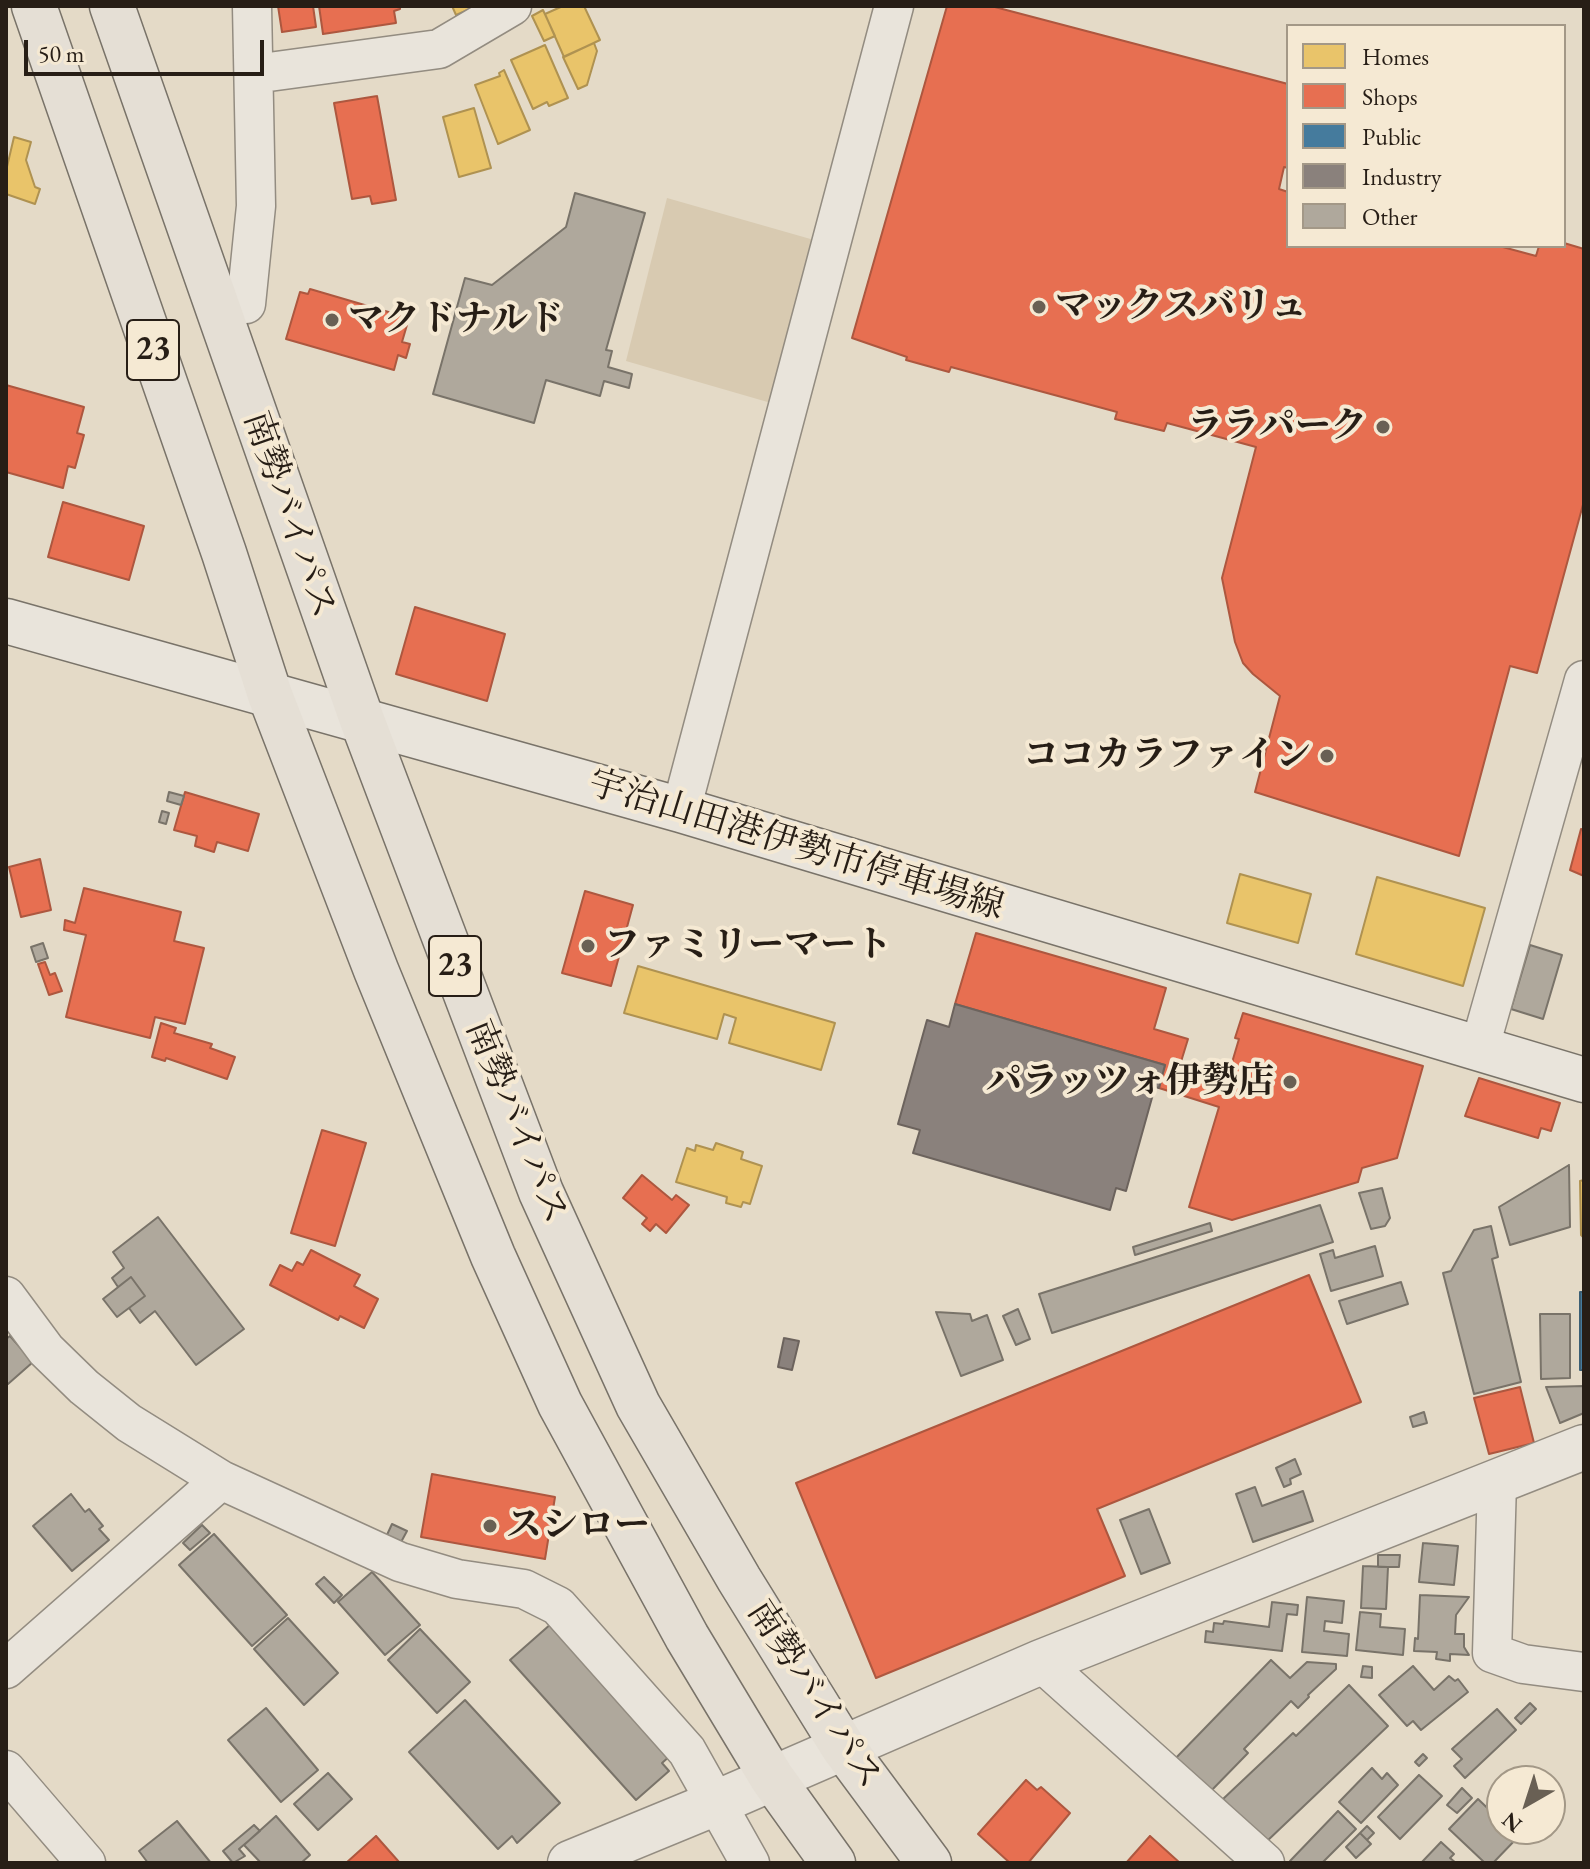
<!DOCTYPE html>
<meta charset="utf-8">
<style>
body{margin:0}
#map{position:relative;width:1590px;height:1869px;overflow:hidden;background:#e4dac7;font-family:"EB Garamond",serif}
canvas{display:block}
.frame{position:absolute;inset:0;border:8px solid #271e16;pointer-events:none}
.legend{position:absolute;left:1286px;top:24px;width:280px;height:224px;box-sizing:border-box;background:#f5e9d3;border:2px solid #a39887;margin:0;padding:10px 14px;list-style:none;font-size:24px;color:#271e16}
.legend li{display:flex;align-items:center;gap:16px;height:40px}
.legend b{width:40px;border:2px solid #a39887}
.north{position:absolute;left:1486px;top:1765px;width:80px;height:80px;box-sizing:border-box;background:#f5e9d3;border:2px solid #a39887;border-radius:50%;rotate:219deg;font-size:22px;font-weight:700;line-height:32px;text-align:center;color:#271e16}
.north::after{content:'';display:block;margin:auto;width:28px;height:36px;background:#696054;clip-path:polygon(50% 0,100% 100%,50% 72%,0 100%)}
.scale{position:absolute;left:24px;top:40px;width:240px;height:36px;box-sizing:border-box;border:4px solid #271e16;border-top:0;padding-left:10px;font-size:24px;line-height:28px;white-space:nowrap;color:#271e16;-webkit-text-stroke:6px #f5e9d3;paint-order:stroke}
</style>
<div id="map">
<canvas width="1590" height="1869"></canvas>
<div class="frame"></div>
<ul class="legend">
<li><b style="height:22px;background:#e9c46a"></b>Homes</li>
<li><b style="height:22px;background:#e76f51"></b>Shops</li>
<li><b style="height:22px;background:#457b9d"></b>Public</li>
<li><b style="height:22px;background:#8a817c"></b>Industry</li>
<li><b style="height:22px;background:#afa89c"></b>Other</li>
</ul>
<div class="north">N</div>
<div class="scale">50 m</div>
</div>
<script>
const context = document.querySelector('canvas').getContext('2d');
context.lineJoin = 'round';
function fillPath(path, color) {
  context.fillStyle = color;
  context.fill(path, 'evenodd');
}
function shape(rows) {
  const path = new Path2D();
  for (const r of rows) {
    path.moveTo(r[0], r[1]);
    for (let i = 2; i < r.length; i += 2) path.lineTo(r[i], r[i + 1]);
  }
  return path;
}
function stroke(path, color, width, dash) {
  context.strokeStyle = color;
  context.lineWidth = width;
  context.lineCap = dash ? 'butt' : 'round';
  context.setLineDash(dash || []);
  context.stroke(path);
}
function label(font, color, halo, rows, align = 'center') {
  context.font = font + ' "EB Garamond","Noto Serif JP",serif';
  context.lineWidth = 8;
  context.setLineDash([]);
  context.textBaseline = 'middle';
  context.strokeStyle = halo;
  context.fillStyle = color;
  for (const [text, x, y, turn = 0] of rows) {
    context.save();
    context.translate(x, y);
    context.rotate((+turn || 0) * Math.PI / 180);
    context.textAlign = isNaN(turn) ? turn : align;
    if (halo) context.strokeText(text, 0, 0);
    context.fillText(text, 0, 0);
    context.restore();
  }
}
const green = shape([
 [667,198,821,242,771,403,626,361]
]);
const homes = shape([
 [452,6,477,6,456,15,452,6],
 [563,6,584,6,600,40,564,57,545,14,563,6],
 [543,10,555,36,544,41,532,16,543,10],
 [594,43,597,51,587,85,578,89,563,57,594,43],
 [545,45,568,98,549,106,547,102,533,109,511,60,545,45],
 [504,70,530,130,498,144,475,85,500,76,499,73,504,70],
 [474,108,491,168,459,177,443,117,474,108],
 [14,137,31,142,26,160,35,187,40,189,35,204,6,194,6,171,14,137],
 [1240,874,1311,894,1298,943,1227,923,1240,874],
 [1377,877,1485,908,1463,986,1356,954,1377,877],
 [638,966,835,1023,821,1070,729,1043,736,1018,724,1014,717,1039,624,1013,638,966],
 [716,1143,743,1152,741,1159,762,1166,750,1204,743,1202,741,1207,726,1203,727,1197,676,1182,687,1148,695,1151,696,1145,713,1150,716,1143],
 [1584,1180,1584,1238,1581,1235,1580,1181,1584,1180]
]);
const shops = shape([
 [278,6,313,6,316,27,282,32,278,6],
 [319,6,400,6,400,9,394,11,396,23,323,34,319,6],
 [947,6,991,6,1288,84,1288,168,1284,167,1279,189,1288,192,1288,246,1499,246,1536,256,1539,246,1564,246,1564,243,1584,249,1584,501,1537,673,1510,666,1459,856,1255,792,1280,696,1253,674,1243,663,1235,642,1222,578,1256,447,1167,423,1164,431,1115,419,1117,412,951,367,949,372,906,360,907,357,852,338,947,6],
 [377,96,396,200,372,204,370,196,352,199,334,103,377,96],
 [310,289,409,318,402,342,410,344,406,358,398,355,394,370,286,339,300,292,308,294,310,289],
 [6,385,84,407,77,433,84,435,75,468,68,466,63,488,6,472,6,385],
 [63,502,144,526,129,580,48,557,63,502],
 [415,607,505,634,487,701,396,674,415,607],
 [185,792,259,814,248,851,217,842,214,852,195,846,197,836,174,830,185,792],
 [1581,829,1584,830,1584,876,1570,870,1581,829],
 [40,859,51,910,21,917,9,867,40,859],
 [84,888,181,912,174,941,204,948,185,1024,155,1017,150,1038,66,1017,86,935,64,930,65,920,75,923,84,888],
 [585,891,633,905,611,986,562,973,585,891],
 [976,933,1166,988,1154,1029,1188,1039,1180,1065,1206,1073,1207,1069,1228,1076,1239,1039,1235,1038,1243,1013,1423,1066,1397,1158,1362,1168,1358,1182,1232,1220,1189,1207,1219,1107,1159,1088,1165,1065,955,1004,976,933],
 [45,962,50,975,55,973,62,991,49,995,38,964,45,962],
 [161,1023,176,1028,174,1033,212,1044,210,1048,235,1057,227,1079,166,1058,165,1061,152,1057,161,1023],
 [1479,1078,1560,1103,1551,1131,1541,1128,1538,1138,1465,1116,1479,1078],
 [322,1130,366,1143,335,1246,291,1233,322,1130],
 [642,1175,672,1200,676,1195,689,1205,666,1233,656,1224,650,1231,642,1224,647,1218,623,1198,642,1175],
 [311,1250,360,1275,354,1286,378,1299,364,1328,340,1316,338,1320,270,1285,280,1265,292,1271,297,1262,303,1265,311,1250],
 [1309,1275,1361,1402,1097,1509,1125,1576,876,1678,796,1483,1309,1275],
 [1520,1387,1534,1443,1489,1454,1474,1398,1520,1387],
 [432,1474,555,1497,545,1559,421,1537,432,1474],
 [1026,1780,1037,1790,1041,1787,1070,1813,1028,1863,1010,1863,978,1834,1026,1780],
 [376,1836,399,1862,346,1863,376,1836],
 [1150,1836,1180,1863,1126,1863,1150,1836]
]);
const public = shape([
 [1580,1292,1584,1292,1584,1370,1580,1370,1580,1292]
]);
const industry = shape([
 [955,1004,1165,1065,1159,1088,1155,1087,1126,1191,1116,1188,1110,1210,913,1153,920,1130,898,1124,927,1020,949,1027,955,1004],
 [784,1338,799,1341,792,1370,778,1367,784,1338]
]);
const building = shape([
 [575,193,645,213,606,350,612,351,608,367,632,374,629,388,604,381,600,396,546,380,534,423,433,394,465,278,492,285,566,227,575,193],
 [169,792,184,796,181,805,167,801,169,792],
 [162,811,169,813,166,824,159,822,162,811],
 [43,943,48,958,36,962,31,947,43,943],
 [1530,945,1562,955,1543,1019,1511,1009,1530,945],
 [1569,1165,1570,1227,1510,1245,1499,1207,1569,1165],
 [1382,1188,1390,1218,1385,1226,1371,1229,1359,1193,1382,1188],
 [1320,1205,1333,1242,1052,1333,1039,1294,1320,1205],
 [158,1217,244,1329,196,1365,155,1311,140,1323,129,1308,145,1296,131,1277,118,1287,112,1278,124,1268,113,1252,158,1217],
 [1210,1223,1212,1231,1135,1255,1133,1247,1210,1223],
 [1491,1226,1498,1257,1492,1259,1521,1382,1474,1394,1443,1273,1451,1271,1474,1230,1491,1226],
 [1375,1246,1383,1276,1331,1291,1320,1254,1333,1250,1335,1258,1375,1246],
 [131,1277,145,1296,117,1317,103,1299,131,1277],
 [1401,1282,1408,1304,1347,1324,1339,1301,1401,1282],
 [1018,1309,1030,1339,1016,1345,1003,1316,1018,1309],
 [936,1312,970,1314,972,1321,987,1315,1003,1360,961,1376,936,1312],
 [1540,1314,1570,1314,1570,1378,1541,1379,1540,1314],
 [10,1336,33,1362,8,1384,6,1382,6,1339,10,1336],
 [1584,1386,1584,1413,1560,1423,1546,1387,1584,1386],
 [1424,1412,1427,1423,1413,1427,1410,1417,1424,1412],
 [1295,1459,1301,1474,1290,1479,1291,1484,1284,1487,1276,1468,1295,1459],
 [1255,1487,1262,1506,1303,1491,1313,1521,1253,1542,1236,1494,1255,1487],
 [71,1494,85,1512,89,1509,103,1526,99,1529,109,1540,72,1571,33,1526,71,1494],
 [1149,1509,1170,1563,1141,1574,1120,1520,1149,1509],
 [392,1524,407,1531,400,1544,386,1537,392,1524],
 [202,1525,210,1533,190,1550,183,1543,202,1525],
 [214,1534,287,1615,252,1646,179,1565,214,1534],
 [1423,1543,1458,1546,1454,1585,1419,1582,1423,1543],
 [1378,1555,1400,1555,1399,1567,1378,1567,1378,1555],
 [1363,1566,1388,1567,1386,1609,1361,1608,1363,1566],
 [372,1572,420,1625,385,1655,338,1602,372,1572],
 [324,1577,342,1595,334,1603,316,1584,324,1577],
 [1420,1595,1469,1597,1456,1615,1455,1634,1464,1634,1464,1647,1469,1655,1450,1654,1450,1661,1436,1659,1437,1652,1414,1651,1415,1638,1418,1639,1420,1595],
 [1307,1597,1344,1601,1342,1623,1325,1621,1324,1631,1349,1634,1347,1656,1302,1652,1307,1597],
 [1272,1602,1298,1605,1297,1615,1287,1614,1282,1651,1205,1642,1206,1631,1213,1632,1214,1623,1223,1624,1224,1621,1269,1627,1272,1602],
 [1360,1612,1381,1614,1380,1627,1405,1629,1403,1655,1356,1650,1360,1612],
 [288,1618,338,1673,304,1705,254,1649,288,1618],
 [552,1623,671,1755,662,1763,669,1771,636,1800,510,1660,552,1623],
 [420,1629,470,1682,437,1713,388,1660,420,1629],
 [1271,1660,1290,1678,1307,1662,1336,1664,1336,1669,1308,1695,1309,1697,1298,1708,1291,1701,1244,1749,1248,1753,1208,1794,1172,1762,1271,1660],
 [1363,1666,1372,1667,1372,1678,1361,1677,1363,1666],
 [1413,1666,1434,1690,1449,1676,1455,1681,1458,1679,1468,1692,1421,1730,1413,1721,1407,1726,1379,1695,1413,1666],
 [1349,1685,1388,1726,1265,1843,1223,1799,1293,1733,1296,1736,1349,1685],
 [465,1700,560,1803,517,1843,512,1836,498,1849,409,1752,465,1700],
 [1530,1703,1536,1709,1521,1724,1515,1718,1530,1703],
 [266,1708,318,1770,281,1802,228,1740,266,1708],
 [1497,1709,1516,1730,1465,1778,1454,1766,1462,1759,1452,1749,1497,1709],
 [1423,1754,1427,1758,1419,1766,1415,1762,1423,1754],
 [1372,1768,1382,1779,1387,1773,1398,1785,1361,1823,1339,1802,1372,1768],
 [328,1773,352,1799,318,1830,294,1804,328,1773],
 [1419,1775,1442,1796,1400,1839,1378,1817,1419,1775],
 [1462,1788,1472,1798,1457,1813,1447,1805,1462,1788],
 [1478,1799,1502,1822,1502,1829,1509,1829,1518,1837,1493,1863,1485,1863,1449,1829,1478,1799],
 [1338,1811,1356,1829,1322,1863,1292,1863,1290,1861,1338,1811],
 [276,1816,310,1855,301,1863,261,1863,244,1845,276,1816],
 [177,1821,211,1863,148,1863,139,1851,177,1821],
 [254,1825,260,1831,239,1849,245,1856,233,1863,223,1851,254,1825],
 [1367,1826,1374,1833,1367,1840,1360,1833,1367,1826],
 [1360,1833,1371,1844,1356,1858,1346,1847,1360,1833],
 [1441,1842,1454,1854,1450,1858,1456,1863,1421,1863,1441,1842]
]);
const minor = shape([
 [254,74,439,49,512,6],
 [246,304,256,206,252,6],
 [681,810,894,6],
 [1479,1050,1584,680],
 [6,1296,46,1350,84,1387,129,1423,221,1480,400,1562,457,1579,524,1589,558,1606,687,1751,750,1863],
 [1497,1482,1492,1653,1523,1664,1584,1672],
 [1041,1662,1265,1863],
 [6,1669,221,1480],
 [6,1770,86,1863]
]);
const tertiary = shape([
 [570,1863,716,1803,1041,1662,1584,1447]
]);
const secondary = shape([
 [6,621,681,810,1584,1080]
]);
const trunk = shape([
 [34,6,224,553,270,695,376,970,493,1256,560,1404,687,1637,772,1778,833,1863],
 [112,6,362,720,541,1192,638,1405,739,1579,843,1747,929,1863]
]);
const markers = [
 [1039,307,8,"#696054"],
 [332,320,8,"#696054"],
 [1383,427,8,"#696054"],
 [1327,756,8,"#696054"],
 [588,946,8,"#696054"],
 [1290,1082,8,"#696054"],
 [490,1526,8,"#696054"]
];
const shields = [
 [153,350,52],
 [455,966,52]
];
const shieldNames = [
 ["23",153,350],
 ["23",455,966]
];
const poiNames = [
 ["マックスバリュ",1055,307],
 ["マクドナルド",348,320],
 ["ララパーク",1367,427,"right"],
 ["ココカラファイン",1311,756,"right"],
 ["ファミリーマート",604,946],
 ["パラッツォ伊勢店",1274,1082,"right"],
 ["スシロー",506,1526]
];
const streetNames = [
 ["南勢バイパス",289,515,71],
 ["宇治山田港伊勢市停車場線",796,846,17],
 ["南勢バイパス",516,1122,68],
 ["南勢バイパス",814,1695,57]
];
fillPath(green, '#d8cab1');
fillPath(homes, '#e9c46a');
stroke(homes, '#af9251', 2);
fillPath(shops, '#e76f51');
stroke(shops, '#ad573f', 2);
fillPath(public, '#457b9d');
stroke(public, '#3c5f74', 2);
fillPath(industry, '#8a817c');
stroke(industry, '#6c635d', 2);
fillPath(building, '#afa89c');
stroke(building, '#797369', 2);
stroke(minor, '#938c81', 41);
stroke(tertiary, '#938c81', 47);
stroke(secondary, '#797369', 47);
stroke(trunk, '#797369', 47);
stroke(minor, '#e9e4db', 38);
stroke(tertiary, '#e9e4db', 44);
stroke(secondary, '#e9e4db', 44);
stroke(trunk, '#e5dfd5', 44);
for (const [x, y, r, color] of markers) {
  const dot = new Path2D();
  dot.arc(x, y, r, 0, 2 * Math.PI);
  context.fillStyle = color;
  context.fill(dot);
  stroke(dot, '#f5e9d3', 3);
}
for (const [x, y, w] of shields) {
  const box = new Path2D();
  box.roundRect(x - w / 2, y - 30, w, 60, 6);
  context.fillStyle = '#f5e9d3';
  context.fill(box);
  stroke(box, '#271e16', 2);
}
label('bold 34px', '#271e16', null, shieldNames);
label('bold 36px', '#271e16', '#f5e9d3', poiNames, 'left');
label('36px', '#271e16', '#f5e9d3', streetNames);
</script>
